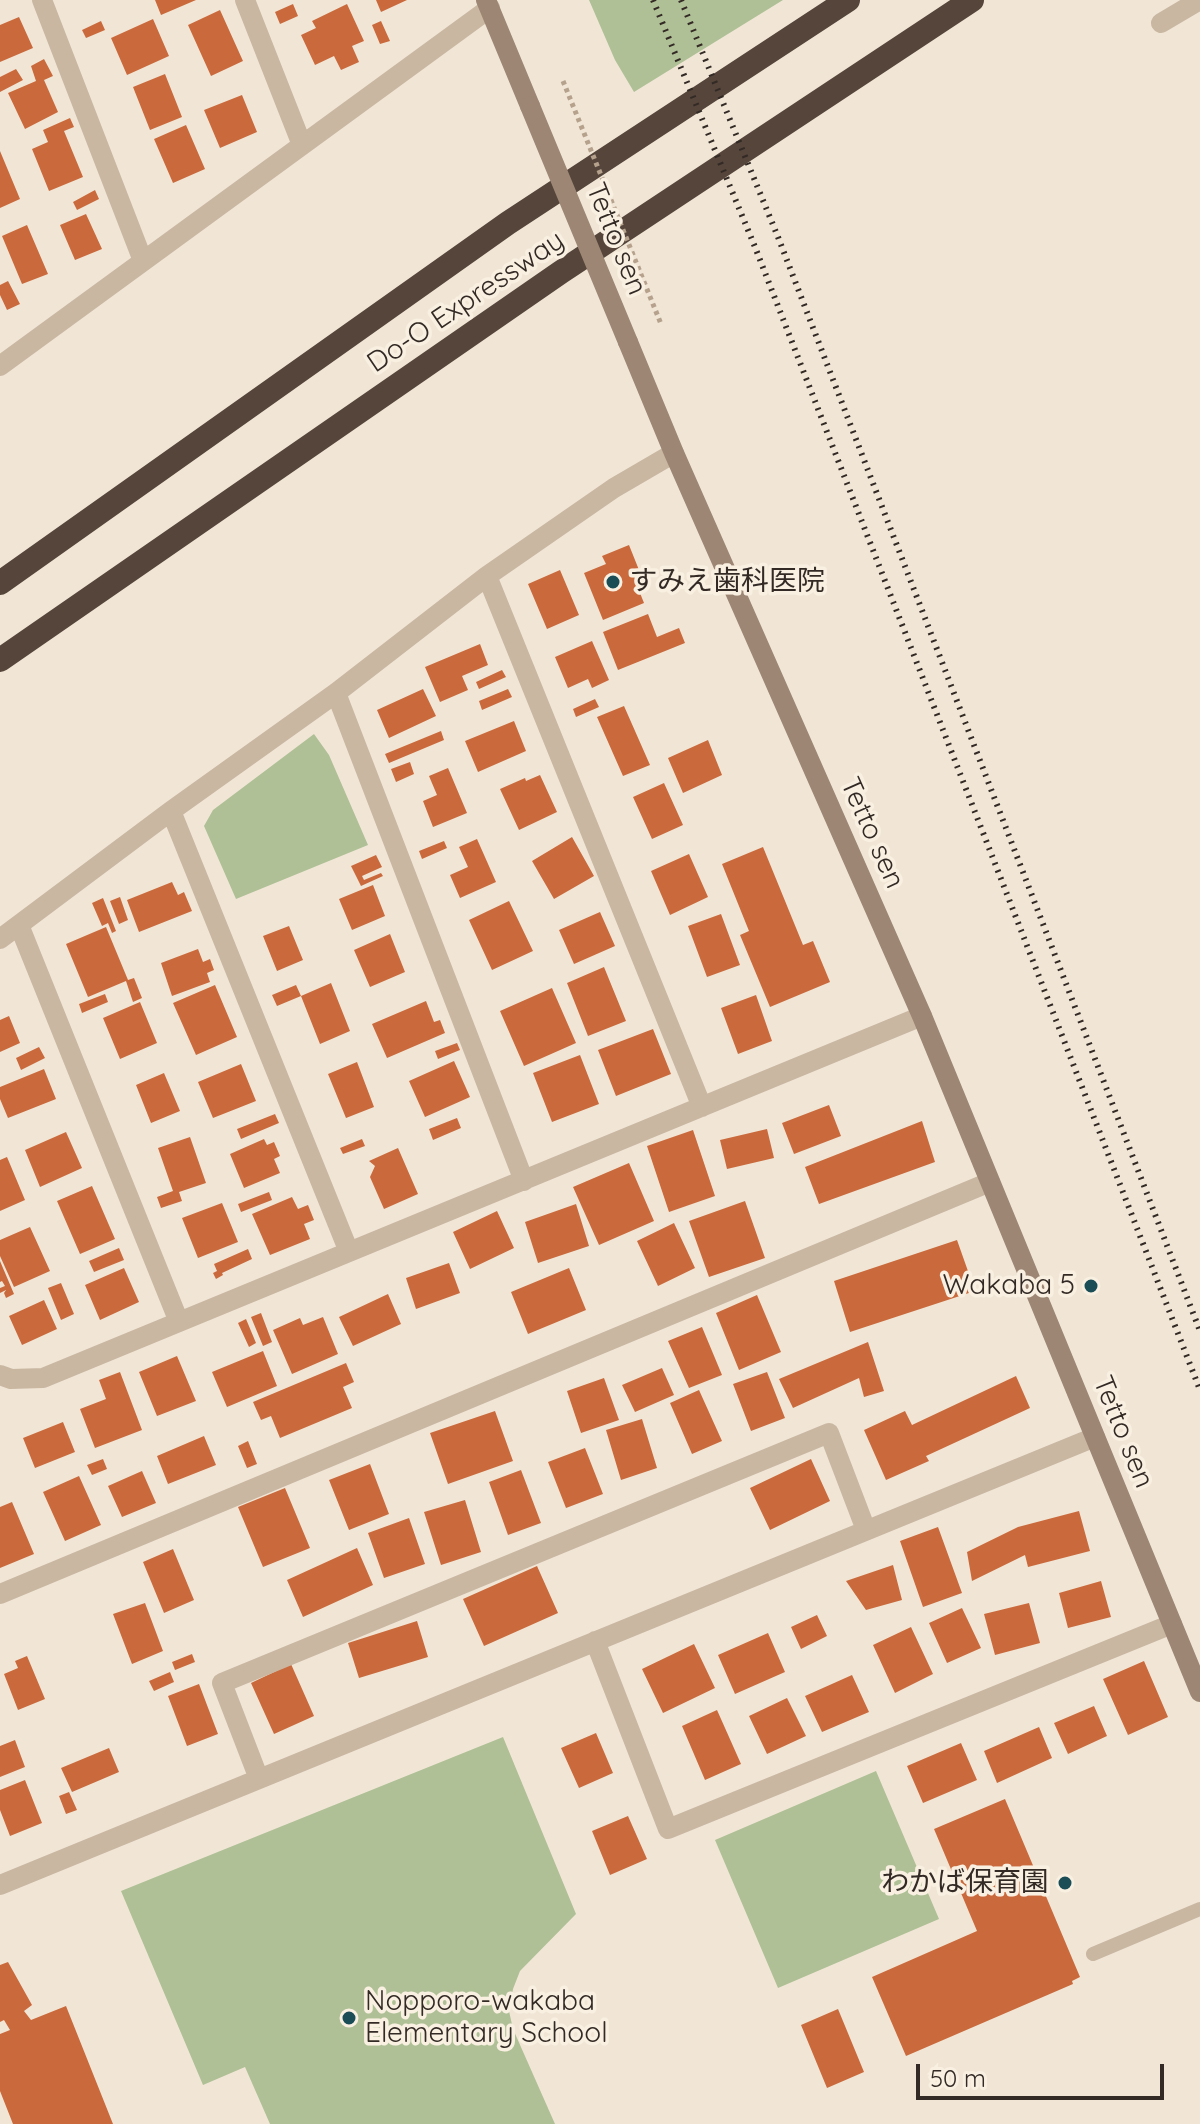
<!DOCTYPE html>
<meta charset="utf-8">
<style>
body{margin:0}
#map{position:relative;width:1200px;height:2124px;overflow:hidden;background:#f1e6d6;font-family:Quicksand,sans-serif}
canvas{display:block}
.scale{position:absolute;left:916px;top:2064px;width:248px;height:36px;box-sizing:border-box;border:4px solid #332a25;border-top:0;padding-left:10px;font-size:24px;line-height:28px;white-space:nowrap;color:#332a25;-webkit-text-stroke:6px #f9f0e2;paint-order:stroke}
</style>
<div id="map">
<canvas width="1200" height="2124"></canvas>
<div class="scale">50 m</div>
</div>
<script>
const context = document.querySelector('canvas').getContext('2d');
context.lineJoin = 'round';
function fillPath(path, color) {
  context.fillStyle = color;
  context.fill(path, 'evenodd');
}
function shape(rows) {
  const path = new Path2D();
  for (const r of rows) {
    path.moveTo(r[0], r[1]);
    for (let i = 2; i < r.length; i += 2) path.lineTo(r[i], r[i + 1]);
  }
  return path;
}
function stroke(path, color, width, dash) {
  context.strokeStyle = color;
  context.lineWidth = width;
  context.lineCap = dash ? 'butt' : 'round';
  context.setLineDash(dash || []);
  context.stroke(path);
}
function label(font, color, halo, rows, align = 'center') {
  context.font = font + ' Quicksand,"Noto Sans JP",sans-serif';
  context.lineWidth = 7;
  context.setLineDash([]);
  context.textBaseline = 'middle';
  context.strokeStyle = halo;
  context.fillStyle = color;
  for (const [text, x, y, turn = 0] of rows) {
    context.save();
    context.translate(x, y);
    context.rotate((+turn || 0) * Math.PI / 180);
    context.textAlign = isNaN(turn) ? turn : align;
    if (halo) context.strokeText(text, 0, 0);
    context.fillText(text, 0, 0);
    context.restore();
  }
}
const green = shape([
 [589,0,783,0,634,92,615,60],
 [314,734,329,755,368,845,236,899,204,826,213,810],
 [503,1737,576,1914,520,1971,513,1989,509,2011,513,2029,555,2124,270,2124,245,2067,203,2085,121,1891],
 [876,1771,939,1919,778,1988,715,1840]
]);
const building = shape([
 [155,0,196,0,161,15],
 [376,0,407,0,381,12],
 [293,4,298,16,280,24,275,12],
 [347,4,364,41,352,46,359,62,341,70,334,56,315,65,301,35,316,28,312,21],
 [220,10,243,61,211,76,188,25],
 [19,17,33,48,0,62,0,25],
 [153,19,169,56,127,75,111,38],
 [101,21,105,30,86,38,82,30],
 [381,21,390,41,380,44,372,25],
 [44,59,53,76,44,80,58,112,25,129,8,93,36,81,31,66],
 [16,69,23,80,0,92,0,77],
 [165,74,182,117,150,130,133,87],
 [242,95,257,132,220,148,204,110],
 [70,118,74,127,64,131,83,177,49,191,32,149,48,142,43,130],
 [186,125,205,169,173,183,154,139],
 [0,151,20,199,0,208],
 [95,190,99,199,77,210,73,202],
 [86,214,102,249,75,260,60,225],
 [27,225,48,274,22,284,2,236],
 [8,281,20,304,7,310,0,295,0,285],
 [629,545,643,580,636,583,644,603,603,620,584,573,606,564,602,556],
 [560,570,579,615,547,629,528,584],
 [648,614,657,637,679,628,685,643,618,670,603,632],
 [592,641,609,680,592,688,588,679,568,688,555,657],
 [480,644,488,665,462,676,468,690,440,702,425,667],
 [502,670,506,677,479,689,476,682],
 [423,689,436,716,389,738,377,710],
 [508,689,512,697,482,710,479,701],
 [595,699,599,707,576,717,573,709],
 [624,706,650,765,623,776,597,717],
 [514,721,526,751,478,772,465,741],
 [441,731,444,740,389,763,385,754],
 [708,740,722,775,683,793,668,758],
 [410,762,414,774,396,782,391,769],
 [448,768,467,813,433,827,423,801,437,795,429,776],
 [540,775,557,812,519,830,500,789,525,778,526,781],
 [664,783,683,825,652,839,633,797],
 [572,837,594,876,554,899,532,861],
 [477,839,496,882,460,898,450,875,468,867,459,847],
 [444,841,447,848,422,859,419,851],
 [763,847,803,945,813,941,830,982,770,1007,740,935,749,931,722,864],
 [689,854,708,897,670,915,651,871],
 [376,855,382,867,362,876,364,880,381,873,383,876,361,886,351,866],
 [172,882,178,895,184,892,192,911,139,932,127,900],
 [373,885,385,916,352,930,339,899],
 [120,897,128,920,119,924,110,901],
 [103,898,116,931,112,933,108,923,102,926,92,903],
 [509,901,533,951,492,970,469,920],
 [600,912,615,946,574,964,559,930],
 [721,914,740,965,707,977,688,926],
 [289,926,303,960,277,971,263,936],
 [106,927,128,980,134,978,142,998,133,1002,126,981,88,997,66,944],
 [390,934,405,972,370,987,354,950],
 [198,949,203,962,210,959,214,970,207,973,210,982,172,996,161,963],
 [604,967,626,1021,588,1036,567,983],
 [331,983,350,1031,320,1044,301,996],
 [215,985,237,1037,196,1055,173,1003],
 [296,985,301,996,277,1006,272,995],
 [552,988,576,1043,524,1066,500,1011],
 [105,994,108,1002,82,1013,79,1004],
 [756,995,772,1041,738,1054,721,1008],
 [426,1001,434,1022,440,1020,445,1033,387,1058,372,1024],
 [140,1002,157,1043,120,1059,103,1018],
 [9,1016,20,1043,0,1052,0,1020],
 [653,1029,671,1074,616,1096,598,1050],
 [457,1043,460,1050,438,1059,435,1051],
 [39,1047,45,1058,21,1070,16,1058],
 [580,1055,599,1104,552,1122,533,1073],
 [454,1061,470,1097,425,1117,409,1081],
 [357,1062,374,1107,346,1118,328,1074],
 [241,1064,256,1101,213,1118,198,1082],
 [44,1069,56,1099,8,1118,0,1099,0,1087],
 [164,1073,180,1111,151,1123,136,1085],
 [829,1105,841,1136,794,1154,782,1123],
 [275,1114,279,1123,241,1139,237,1129],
 [457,1118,461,1128,433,1140,429,1129],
 [922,1121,935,1162,819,1204,805,1167],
 [767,1129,774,1158,727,1169,720,1140],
 [693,1130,715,1196,669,1212,647,1146],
 [66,1132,82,1168,40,1187,25,1150],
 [190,1137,206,1183,179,1192,182,1201,161,1208,157,1197,173,1191,158,1148],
 [264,1139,267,1145,274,1142,280,1156,274,1159,280,1173,244,1188,230,1154],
 [362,1139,365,1146,343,1154,340,1148],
 [398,1148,418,1194,384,1209,370,1177,375,1166,369,1161],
 [7,1157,25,1200,0,1211,0,1160],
 [629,1163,654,1221,599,1245,573,1187],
 [92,1186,115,1239,80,1254,57,1201],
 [269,1192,272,1200,241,1212,238,1204],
 [292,1197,298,1209,308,1205,314,1220,304,1224,310,1239,270,1255,252,1214],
 [745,1201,765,1258,709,1277,689,1221],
 [222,1203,238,1242,198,1258,182,1218],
 [576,1204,589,1246,538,1263,525,1222],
 [497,1211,514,1248,470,1269,453,1232],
 [674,1223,695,1268,658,1286,637,1241],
 [30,1227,50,1271,14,1287,0,1256,0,1240],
 [957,1240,975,1291,850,1332,834,1281],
 [119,1248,124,1260,94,1272,89,1261],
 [248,1249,252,1259,222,1273,223,1275,216,1279,213,1273,217,1271,214,1264],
 [0,1261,14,1294,6,1298,4,1293,6,1290,0,1293,0,1288,5,1286,2,1281,0,1282],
 [449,1263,460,1293,416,1309,406,1278],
 [124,1268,139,1302,100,1320,85,1285],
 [569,1268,586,1310,528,1334,511,1292],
 [61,1283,74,1314,61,1320,48,1288],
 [388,1294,401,1324,353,1346,339,1317],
 [757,1295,781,1352,739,1370,716,1313],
 [44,1300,57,1329,22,1345,9,1316],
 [261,1313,272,1342,263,1346,251,1317],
 [323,1317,338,1354,292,1374,273,1330,300,1318,303,1325],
 [246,1319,256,1343,249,1347,238,1323],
 [702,1327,722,1375,689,1388,668,1341],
 [868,1342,884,1391,864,1397,859,1378,793,1408,779,1379],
 [263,1351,277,1386,227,1407,212,1372],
 [177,1356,196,1401,157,1416,139,1372],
 [346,1363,354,1382,343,1387,352,1408,280,1438,271,1416,261,1420,253,1402],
 [662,1368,674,1395,635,1412,622,1385],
 [120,1372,142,1430,95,1448,80,1409,106,1399,99,1380],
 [767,1372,785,1418,751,1431,733,1384],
 [1016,1376,1030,1408,926,1456,929,1461,886,1480,864,1430,905,1411,912,1425],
 [604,1378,619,1420,581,1433,567,1391],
 [699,1390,722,1441,692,1454,670,1403],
 [495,1411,513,1461,448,1484,430,1433],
 [642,1419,657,1468,621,1480,606,1430],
 [63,1422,75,1452,35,1468,23,1438],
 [204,1436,216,1465,168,1484,157,1456],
 [248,1441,257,1464,247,1468,238,1446],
 [585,1448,603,1494,566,1508,548,1462],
 [103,1459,107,1469,92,1475,87,1465],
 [811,1459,830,1501,770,1530,750,1488],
 [370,1464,389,1514,349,1530,329,1480],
 [521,1470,541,1523,508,1535,489,1482],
 [142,1471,156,1503,122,1517,108,1486],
 [79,1476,101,1525,65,1541,43,1492],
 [285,1488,310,1548,263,1567,238,1507],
 [465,1500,481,1552,441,1565,424,1512],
 [12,1502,34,1554,0,1568,0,1507],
 [1079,1511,1090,1551,1028,1567,1025,1555,972,1581,967,1552,1018,1527],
 [409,1518,425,1564,384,1578,368,1533],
 [938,1527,962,1593,923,1607,900,1541],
 [357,1548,373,1585,303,1617,287,1580],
 [173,1549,194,1600,164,1613,143,1562],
 [893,1565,902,1600,866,1610,846,1581],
 [537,1566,558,1613,484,1646,463,1599],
 [1101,1581,1111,1617,1068,1628,1059,1593],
 [145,1603,163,1651,132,1664,113,1614],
 [1029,1603,1040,1643,995,1655,984,1614],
 [962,1608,981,1648,947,1663,929,1623],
 [817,1615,827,1636,801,1649,791,1627],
 [417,1621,428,1657,359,1678,348,1643],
 [911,1627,933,1674,895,1693,873,1645],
 [768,1633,785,1672,735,1694,718,1655],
 [694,1644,715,1688,663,1713,642,1669],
 [192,1654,195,1662,175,1670,172,1662],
 [27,1656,45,1699,18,1710,4,1674,18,1668,15,1661],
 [1144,1661,1168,1717,1128,1735,1103,1679],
 [291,1664,314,1716,274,1734,251,1683],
 [170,1672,174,1682,154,1691,149,1681],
 [852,1675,869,1712,822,1732,805,1696],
 [199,1684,218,1734,187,1746,168,1696],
 [787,1698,806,1736,767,1754,749,1716],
 [1094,1706,1107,1736,1068,1754,1054,1723],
 [717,1710,741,1764,705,1780,682,1726],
 [1039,1727,1052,1758,997,1783,984,1751],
 [596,1733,613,1773,579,1788,561,1748],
 [15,1740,25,1767,0,1777,0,1746],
 [961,1743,977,1780,923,1803,907,1766],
 [109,1748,119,1772,72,1792,61,1768],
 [25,1780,42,1823,10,1836,0,1810,0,1790],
 [69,1792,77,1810,66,1814,59,1796],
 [1005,1799,1080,1977,1072,1981,1073,1984,906,2056,872,1977,977,1931,934,1829],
 [628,1816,647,1859,610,1875,592,1831],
 [8,1962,32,2005,24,2011,31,2020,66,2006,113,2124,13,2124,0,2091,0,2034,10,2030,4,2020,0,2022,0,1965],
 [838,2009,864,2072,827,2088,801,2025]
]);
const lane = shape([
 [1093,1954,1200,1909]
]);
const street = shape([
 [42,0,143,261],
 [245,0,302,145],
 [1161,23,1200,0],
 [0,366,490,8],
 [487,576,702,1107],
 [336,693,524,1181],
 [171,811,349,1252],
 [19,925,179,1322],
 [0,939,171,811,336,693,487,576,614,488,674,453],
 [0,1375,11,1379,43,1378,922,1016],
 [0,1594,990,1182],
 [595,1641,668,1829,1172,1624],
 [259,1779,222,1683,829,1433,866,1530],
 [0,1885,1095,1437]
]);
const secondary = shape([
 [486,0,530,106],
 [628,342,674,453,922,1016,1200,1692]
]);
const highway = shape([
 [0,583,508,223,848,0],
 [0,660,561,272,972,0]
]);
const rail = shape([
 [653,0,755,247,1200,1390],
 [681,0,778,237,1200,1331]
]);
const pathBridge = shape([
 [563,81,661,324]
]);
const secondaryBridge = shape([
 [530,106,628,342]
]);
const markers = [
 [613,582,8,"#1a4d56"],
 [1091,1286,8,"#1a4d56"],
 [1065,1883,8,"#1a4d56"],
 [349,2018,8,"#1a4d56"]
];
const streetNames = [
 ["Tetto sen",616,239,68],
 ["Do-O Expressway",466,302,-34],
 ["Tetto sen",872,833,66],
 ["Tetto sen",1123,1432,68]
];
const poiNames = [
 ["すみえ歯科医院",629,582],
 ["Wakaba 5",1075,1286,"right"],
 ["わかば保育園",1049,1883,"right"],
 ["Nopporo-wakaba",365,2002],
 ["Elementary School",365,2034]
];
fillPath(green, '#afc096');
fillPath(building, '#ca693c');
stroke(lane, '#c9b7a2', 14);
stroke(street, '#c9b7a2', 20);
stroke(secondary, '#9d8674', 20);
stroke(highway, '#55453b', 24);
stroke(rail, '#332a25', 6, [2, 6]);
stroke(pathBridge, '#b5a18c', 5, [4, 4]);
stroke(secondaryBridge, '#9d8674', 20);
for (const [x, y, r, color] of markers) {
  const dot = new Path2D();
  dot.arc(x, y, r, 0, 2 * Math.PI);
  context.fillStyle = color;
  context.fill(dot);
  stroke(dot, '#f9f0e2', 3);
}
label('28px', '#332a25', '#f9f0e2', streetNames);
label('28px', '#332a25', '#f9f0e2', poiNames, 'left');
</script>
